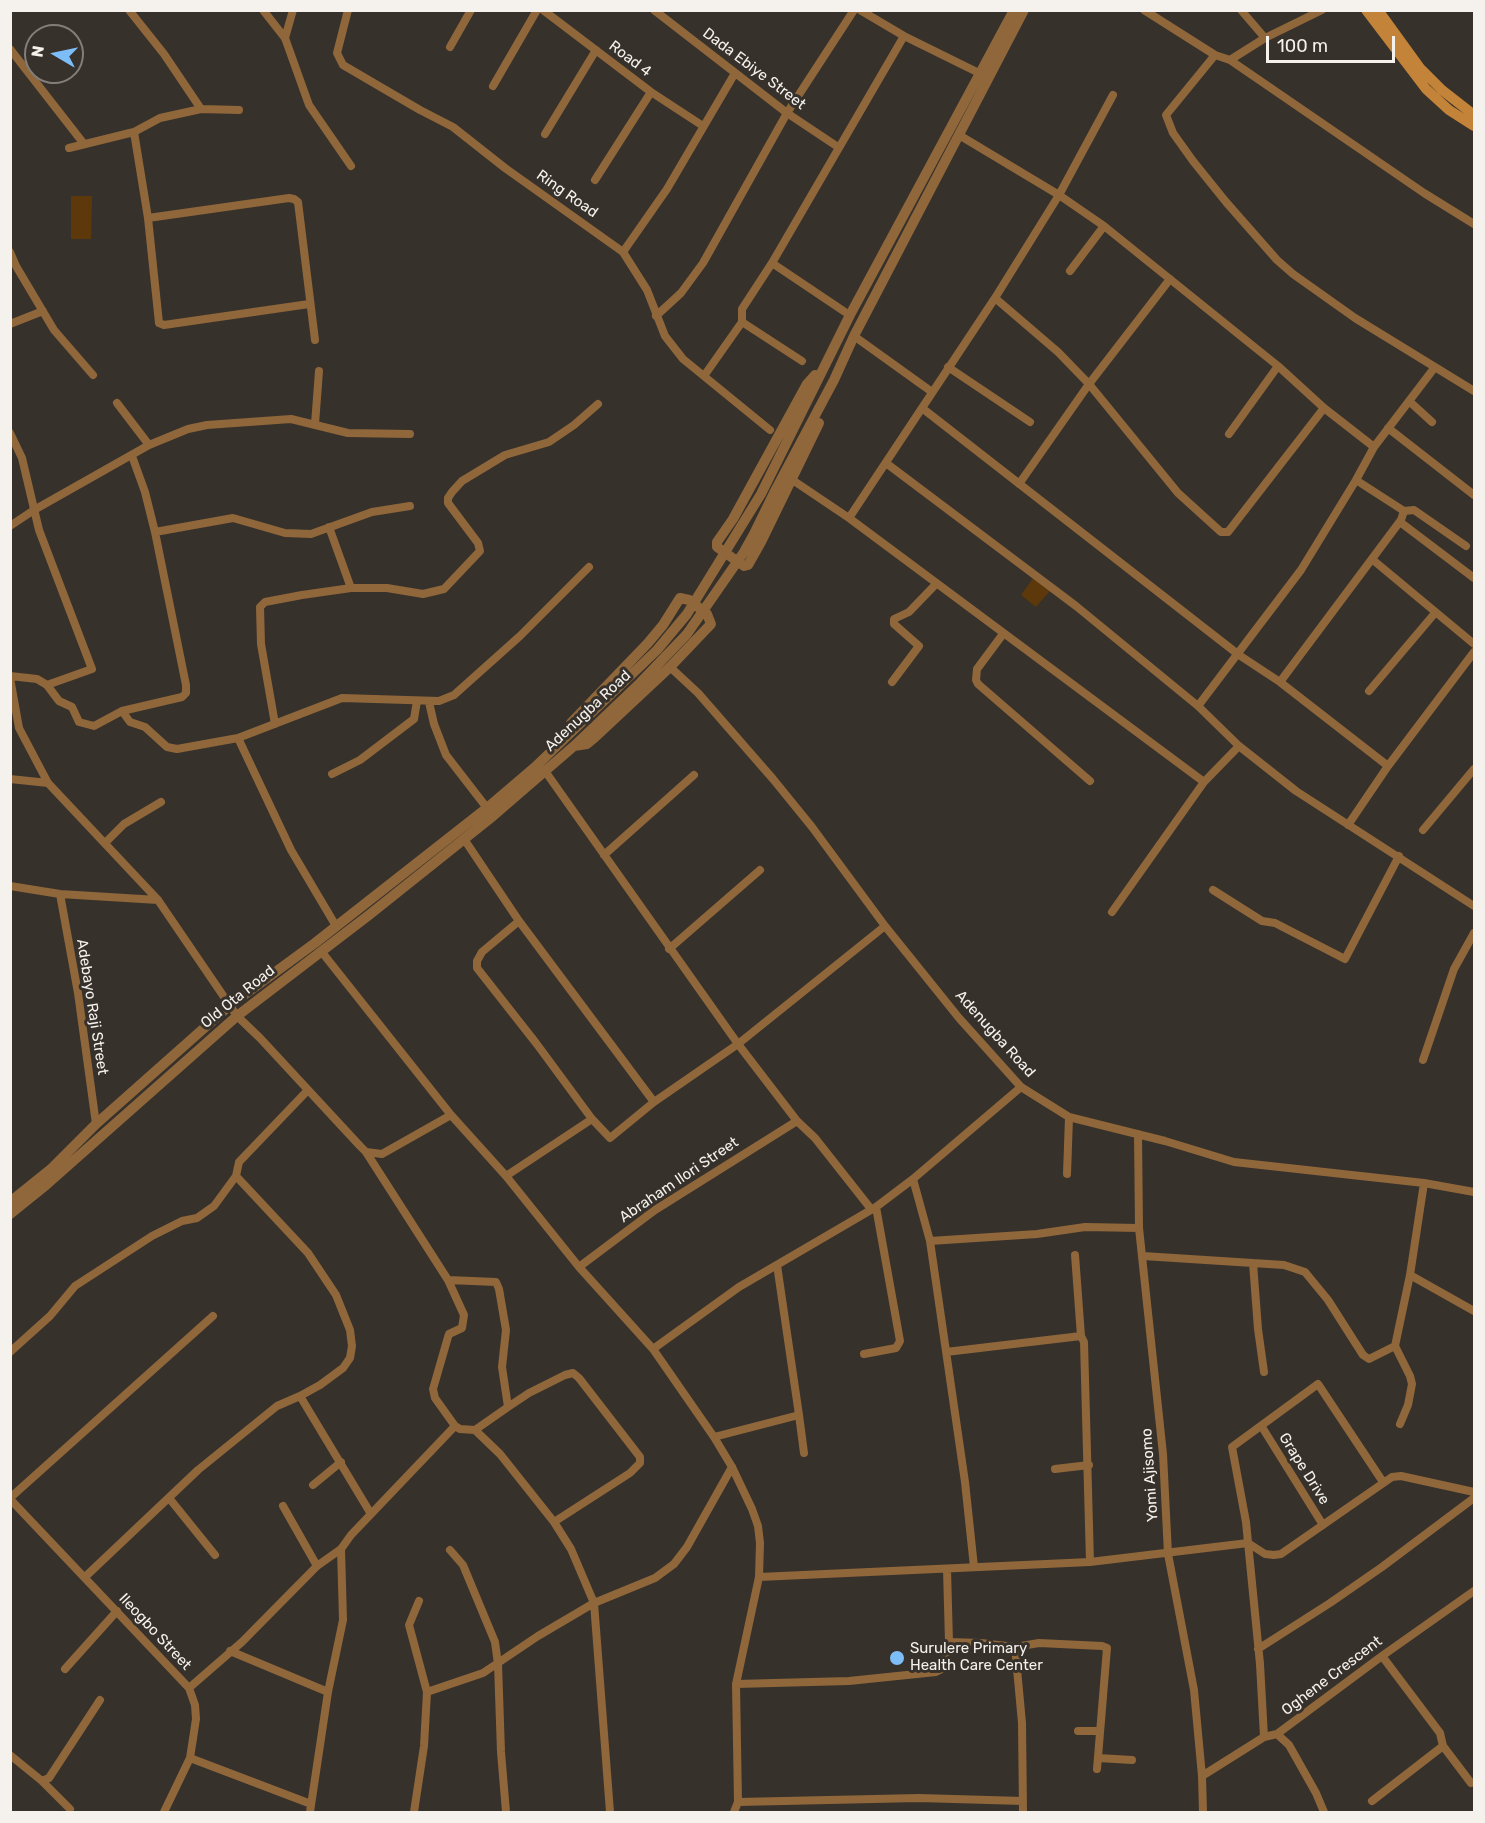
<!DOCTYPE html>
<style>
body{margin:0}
#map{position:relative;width:1485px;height:1823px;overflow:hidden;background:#37312b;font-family:Rubik,sans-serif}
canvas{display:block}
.frame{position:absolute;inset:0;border:12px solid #f5f1ed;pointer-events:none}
.north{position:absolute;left:24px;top:24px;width:60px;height:60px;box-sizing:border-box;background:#37312b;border:2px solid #837e79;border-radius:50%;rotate:279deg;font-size:16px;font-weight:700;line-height:24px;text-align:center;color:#f5f1ed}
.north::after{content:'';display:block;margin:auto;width:21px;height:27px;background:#7dbef9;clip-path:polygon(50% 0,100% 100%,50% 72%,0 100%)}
.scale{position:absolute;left:1266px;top:36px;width:129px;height:27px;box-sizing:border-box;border:3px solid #f5f1ed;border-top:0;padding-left:8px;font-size:18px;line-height:21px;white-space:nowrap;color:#f5f1ed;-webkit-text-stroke:4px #37312b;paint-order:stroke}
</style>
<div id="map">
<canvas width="1485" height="1823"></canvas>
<div class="frame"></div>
<div class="north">N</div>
<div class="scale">100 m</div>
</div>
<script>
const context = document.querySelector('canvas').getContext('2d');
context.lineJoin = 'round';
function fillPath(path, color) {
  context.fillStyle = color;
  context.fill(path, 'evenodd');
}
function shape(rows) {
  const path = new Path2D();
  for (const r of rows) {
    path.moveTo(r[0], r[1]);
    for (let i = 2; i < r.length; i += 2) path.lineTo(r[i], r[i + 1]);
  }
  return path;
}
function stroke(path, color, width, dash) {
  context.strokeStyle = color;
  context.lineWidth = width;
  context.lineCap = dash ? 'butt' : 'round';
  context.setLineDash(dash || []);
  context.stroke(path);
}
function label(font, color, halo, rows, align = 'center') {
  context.font = font + ' Rubik,sans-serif';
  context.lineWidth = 6;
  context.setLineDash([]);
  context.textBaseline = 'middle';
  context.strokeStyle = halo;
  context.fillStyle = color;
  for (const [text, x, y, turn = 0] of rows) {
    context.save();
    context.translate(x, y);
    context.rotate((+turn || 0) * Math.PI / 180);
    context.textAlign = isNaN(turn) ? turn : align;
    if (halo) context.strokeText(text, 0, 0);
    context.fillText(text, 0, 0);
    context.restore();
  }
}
const green = shape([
 [71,196,92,196,91,239,71,239],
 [1034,577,1050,591,1036,607,1021,595]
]);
const minor = shape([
 [129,10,164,54,201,109],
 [263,10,285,38,309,105,351,166],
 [348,10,337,53,343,65,420,110,453,127,505,168,623,252,647,290,665,336,683,359,770,430],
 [543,10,651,92,703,126],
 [654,10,787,113,838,147],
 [860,10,904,36,981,74],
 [1144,10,1215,55,1230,60,1424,193,1474,224],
 [1241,10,1265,38],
 [285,38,293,10],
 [450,47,471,10],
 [10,49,84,144],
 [1215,55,1166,115,1173,133,1193,161,1226,202,1277,260,1293,274,1355,318,1474,391],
 [1230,60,1265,38,1322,10],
 [493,86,537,10],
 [134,132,148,218,159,323,164,325,309,304],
 [545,134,596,50],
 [959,135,1059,195,1104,226,1278,366,1324,408,1374,447],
 [69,148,134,132,160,118,201,109,239,110],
 [595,180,651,92],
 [148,218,289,198,294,199,298,202,315,340],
 [10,252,16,266,54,330,93,375],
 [623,252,667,189,735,73],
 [772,263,845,312],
 [1070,271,1104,226],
 [995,298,1058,352,1089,384,1178,493,1221,532,1228,532,1324,408],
 [656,316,681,293,703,263,787,113,854,10],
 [742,322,802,361],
 [10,324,43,311],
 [854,336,932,392],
 [948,367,1030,422],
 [704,376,742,322,742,309,772,263,904,36],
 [1409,401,1432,422],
 [117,403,149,445],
 [922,408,1239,655,1280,682,1388,766],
 [315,424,319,371],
 [1388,428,1474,495],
 [10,433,22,458,39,530,92,669,47,685,37,679,10,676],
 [1229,434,1278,366],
 [886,463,1076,606,1198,706,1239,746,1296,791,1474,906],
 [791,479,849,518,1204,782],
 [1019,484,1089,384,1170,279],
 [1404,511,1414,510,1466,546],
 [849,518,995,298,1059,195,1113,95],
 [1400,522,1474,578],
 [10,526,34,510,149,445,188,429,207,425,291,419,348,433,410,434],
 [329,527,351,588],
 [155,532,233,518,285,533,311,534,372,512,410,506],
 [1373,560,1474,644],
 [1003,634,977,669,976,680,978,684,1090,781],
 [670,667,698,693,773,779,812,827,885,926,959,1018,1021,1087,1069,1117,1165,1141,1234,1162,1424,1183,1474,1192],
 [10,678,19,728,48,783,158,900,237,1016,260,1038,360,1146,366,1152,382,1154,451,1115],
 [892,682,919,646,894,624,894,619,909,612,936,584],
 [1280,682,1401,520,1404,511,1356,480],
 [47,685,59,701,72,707,79,722,94,726,122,711,130,722,145,727,167,747,177,749,238,738,342,698,439,701,454,695,520,636,589,567],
 [1369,691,1435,613],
 [429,702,434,724,446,755,487,808],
 [1198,706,1301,570,1356,480,1374,447,1435,367],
 [122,711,182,697,186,693,186,685,155,532,145,492,132,456],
 [275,724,261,644,260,607,265,602,302,595,351,588,387,588,423,594,444,589,480,551,478,543,448,503,448,498,452,492,462,481,505,455,549,442,574,425,598,404],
 [238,738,291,850,336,926],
 [545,771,738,1044,797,1121,815,1138,871,1209],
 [332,774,360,760,414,719,417,701],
 [10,779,48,783],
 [1348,825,1388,766,1474,652],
 [1423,830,1474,769],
 [464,839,519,921,654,1102],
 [106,842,124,824,161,802],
 [604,855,694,775],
 [10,886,60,894,158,900],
 [1213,890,1262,921,1275,923,1345,959,1399,856],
 [60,894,78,993,96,1124],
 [1112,912,1204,782,1239,746],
 [519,921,482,952,477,961,477,968,536,1043,592,1119,610,1138,654,1102,738,1044,885,926],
 [669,949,760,870],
 [321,951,451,1115,506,1176,579,1267,653,1349,714,1437,732,1467,752,1509,758,1526,760,1543,759,1577,736,1684,738,1802,734,1812],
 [1423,1060,1454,969,1474,933],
 [1138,1134,1139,1228,1163,1454,1168,1554,1194,1690,1202,1776,1203,1812],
 [366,1152,448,1280,464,1315,462,1328,449,1334,448,1337,433,1389,435,1398,455,1426],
 [1067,1174,1069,1117],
 [506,1176,592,1119],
 [913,1179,930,1241,965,1482,974,1567],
 [930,1241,1037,1234,1085,1227,1139,1228],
 [1075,1255,1081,1336,1084,1342,1090,1562],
 [1143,1256,1284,1265,1305,1272,1328,1300,1363,1355,1369,1359,1395,1346],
 [1253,1263,1258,1329,1264,1372],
 [579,1267,655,1210,797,1121],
 [1410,1275,1474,1311],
 [448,1280,496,1282,499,1289,506,1330,502,1367,508,1407,475,1430],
 [653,1349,739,1287,876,1207,913,1179,1021,1087],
 [10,1352,50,1316,75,1286,152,1236,182,1221,197,1218,214,1206,236,1176,239,1162,308,1090],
 [946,1352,1081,1336],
 [864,1354,896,1348,900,1341,876,1207],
 [300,1396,371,1514],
 [508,1407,529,1393,565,1375,573,1373,579,1378,640,1457,640,1463,630,1473,554,1522],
 [799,1415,804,1453],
 [1400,1424,1408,1405,1412,1384,1410,1376,1395,1346,1410,1275,1424,1183],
 [1262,1427,1323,1525],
 [714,1437,799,1415,777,1265],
 [1055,1469,1089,1465],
 [313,1485,341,1462],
 [10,1498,213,1316],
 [169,1498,215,1555],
 [10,1499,189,1688,195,1705,196,1719,190,1758,164,1812],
 [283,1506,317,1566],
 [450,1550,463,1565,495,1642,498,1664,501,1752,506,1812],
 [947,1569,949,1642],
 [85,1577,198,1470,277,1406,300,1396,320,1385,343,1368,350,1358,352,1346,350,1330,336,1295,308,1253,236,1176],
 [759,1577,1090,1562,1248,1543,1265,1554,1274,1555,1281,1554,1392,1477,1401,1476,1474,1492],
 [1015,1647,1022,1723,1023,1812],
 [1258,1649,1330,1603,1382,1567,1474,1498],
 [230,1651,328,1692],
 [65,1669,117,1611],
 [736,1684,849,1681,936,1672,942,1669,949,1642,981,1643,1015,1647,1039,1643,1102,1646,1107,1648,1097,1769],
 [189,1688,242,1642,317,1566,341,1549,351,1535,455,1426,460,1429,475,1430,500,1454,554,1522,571,1549,594,1603,610,1812],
 [427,1692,483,1673,538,1636,594,1603,655,1578,674,1564,687,1547,732,1467],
 [1078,1731,1100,1731],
 [1277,1734,1289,1745,1316,1793,1324,1812],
 [1264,1737,1260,1664,1246,1522,1232,1447,1318,1384,1383,1482],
 [1443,1746,1471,1783],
 [10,1755,42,1781,70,1809],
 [190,1758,311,1804],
 [1098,1758,1132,1760],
 [1202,1776,1264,1737,1277,1734,1382,1656,1474,1591],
 [42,1781,49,1778,100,1700],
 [1372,1801,1443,1746,1440,1733,1382,1656],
 [738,1802,919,1798,1023,1801],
 [310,1812,328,1692,343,1620,341,1549],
 [414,1812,424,1746,427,1692,409,1625,419,1601]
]);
const tertiary = shape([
 [815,375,807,384,733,519,717,542,717,547,744,566,748,565,761,542,819,423],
 [571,723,648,643,663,625,680,598,689,600,707,614,711,624,670,667,593,739,587,744,574,746],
 [10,1202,51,1169,96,1124,229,1006,315,943,487,808,535,767,657,650,687,614,761,494,850,315,1014,10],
 [10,1214,46,1185,237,1016,369,915,493,816,574,746,640,683,687,634,744,552,754,534,776,489,834,380,854,336,1024,10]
]);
const secondary = shape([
 [1366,10,1426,89,1449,110,1474,126],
 [1378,10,1420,68,1442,90,1474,115]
]);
const markers = [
 [897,1658,8,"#7dbef9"]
];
const streetNames = [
 ["Road 4",630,59,37],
 ["Dada Ebiye Street",754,69,37],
 ["Ring Road",567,194,35],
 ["Adenugba Road",588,711,-43],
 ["Old Ota Road",238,997,-39],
 ["Adebayo Raji Street",92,1007,81],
 ["Adenugba Road",995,1034,48],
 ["Abraham Ilori Street",679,1180,-34],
 ["Grape Drive",1304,1469,58],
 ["Yomi Ajisomo",1150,1475,-94],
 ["Ileogbo Street",155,1632,47],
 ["Oghene Crescent",1332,1676,-37]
];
const poiNames = [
 ["Surulere Primary",910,1649],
 ["Health Care Center",910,1666]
];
fillPath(green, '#5c380b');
stroke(minor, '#8f673b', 8);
stroke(tertiary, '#8f673b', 10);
stroke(secondary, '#c38338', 10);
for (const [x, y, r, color] of markers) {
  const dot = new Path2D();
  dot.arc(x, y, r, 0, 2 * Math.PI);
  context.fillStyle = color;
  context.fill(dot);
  stroke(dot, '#37312b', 2);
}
label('15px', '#f5f1ed', '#37312b', streetNames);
label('15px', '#f5f1ed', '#37312b', poiNames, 'left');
</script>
